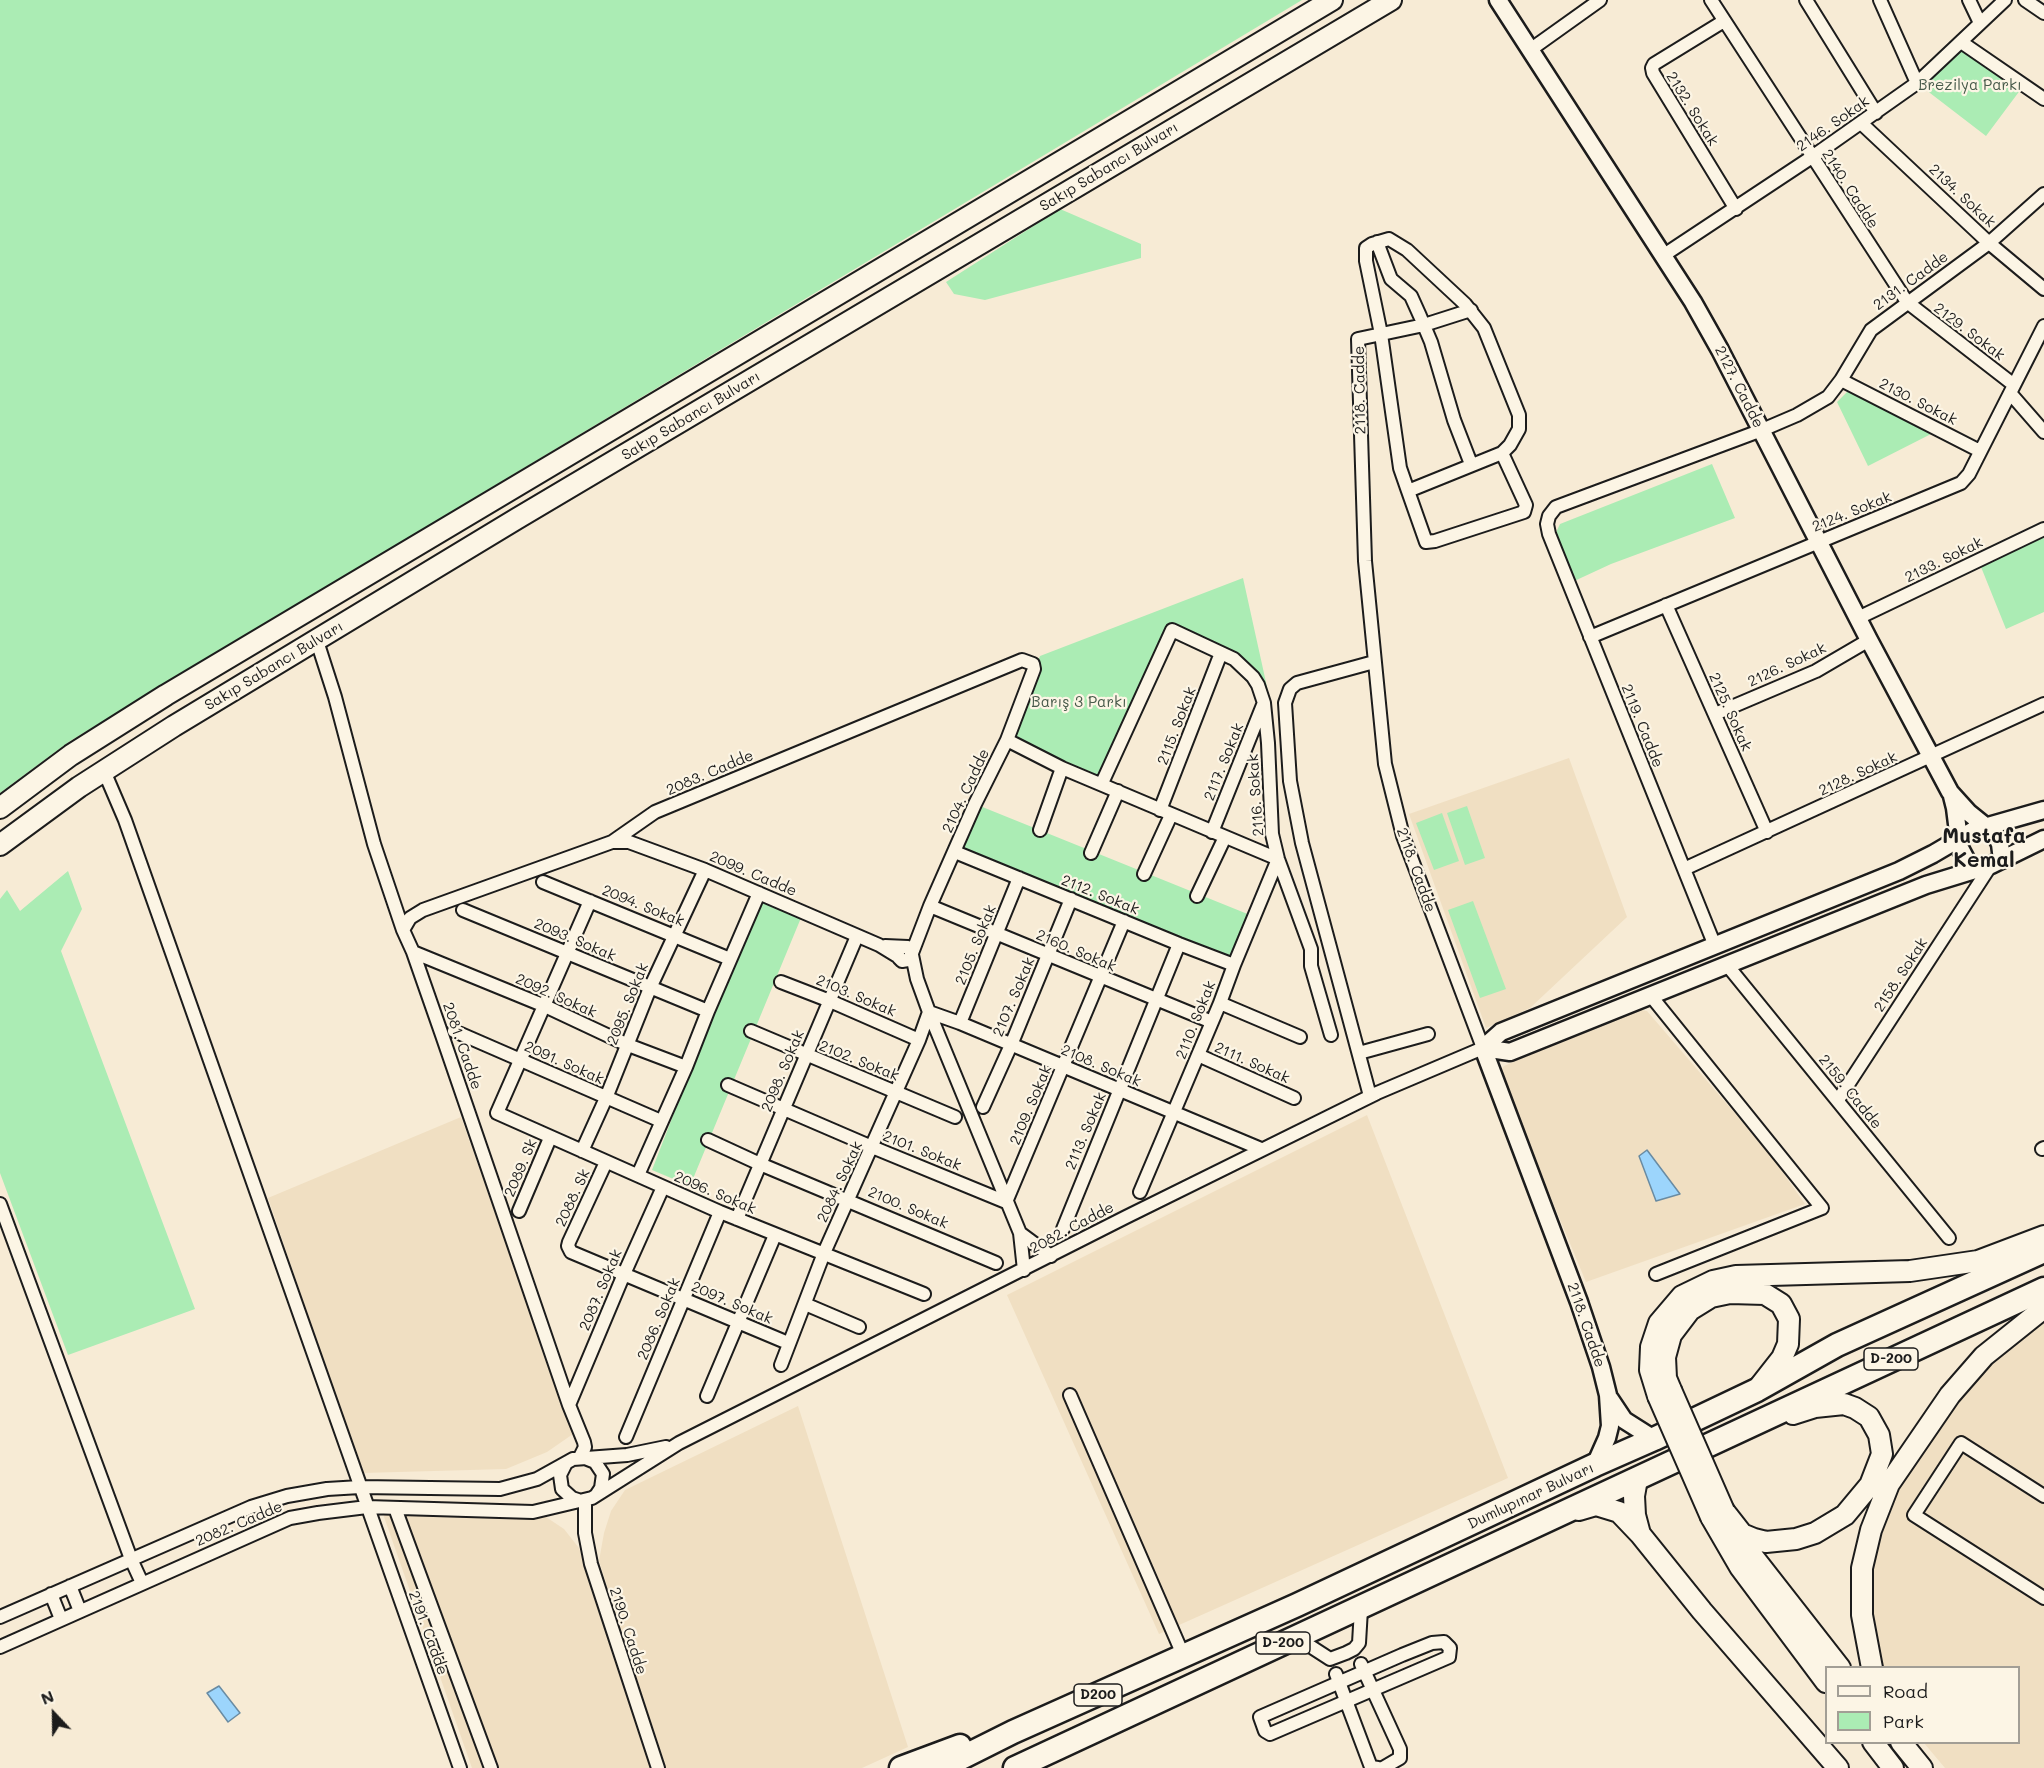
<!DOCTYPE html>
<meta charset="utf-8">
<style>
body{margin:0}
#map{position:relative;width:2044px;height:1768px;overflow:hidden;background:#f7ebd5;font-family:Mali,sans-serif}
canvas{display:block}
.legend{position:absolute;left:1825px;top:1666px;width:195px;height:78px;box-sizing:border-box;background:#fcf5e5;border:2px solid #a29e95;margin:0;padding:8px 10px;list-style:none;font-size:18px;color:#1c1c1c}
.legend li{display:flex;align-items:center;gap:12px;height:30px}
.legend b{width:30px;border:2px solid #a29e95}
.north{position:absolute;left:24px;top:1684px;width:60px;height:60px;-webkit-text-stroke:4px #fcf5e5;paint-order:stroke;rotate:338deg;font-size:16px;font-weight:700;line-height:24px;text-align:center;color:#1c1c1c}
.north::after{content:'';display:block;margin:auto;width:21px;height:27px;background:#1c1c1c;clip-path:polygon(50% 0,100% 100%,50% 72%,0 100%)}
</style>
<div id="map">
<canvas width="2044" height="1768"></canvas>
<ul class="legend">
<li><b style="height:8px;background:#fcf5e5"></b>Road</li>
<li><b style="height:16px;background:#abecb4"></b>Park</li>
</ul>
<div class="north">N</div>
</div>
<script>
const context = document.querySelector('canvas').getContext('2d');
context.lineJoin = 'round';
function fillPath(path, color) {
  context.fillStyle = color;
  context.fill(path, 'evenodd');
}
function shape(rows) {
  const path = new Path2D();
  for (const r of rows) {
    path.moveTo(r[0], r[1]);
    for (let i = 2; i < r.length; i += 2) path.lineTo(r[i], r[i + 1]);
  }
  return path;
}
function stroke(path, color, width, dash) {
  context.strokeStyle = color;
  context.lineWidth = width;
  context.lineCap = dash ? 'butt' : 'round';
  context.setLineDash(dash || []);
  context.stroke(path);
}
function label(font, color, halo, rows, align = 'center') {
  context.font = font + ' Mali,sans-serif';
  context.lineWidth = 4.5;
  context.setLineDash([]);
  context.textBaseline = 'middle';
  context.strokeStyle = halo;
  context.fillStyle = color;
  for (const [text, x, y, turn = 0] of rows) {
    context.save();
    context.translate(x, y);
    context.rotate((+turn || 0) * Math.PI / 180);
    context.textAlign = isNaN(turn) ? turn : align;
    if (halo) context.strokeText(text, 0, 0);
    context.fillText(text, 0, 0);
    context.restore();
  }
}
const built = shape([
 [1569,758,1627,917,1530,1008,1486,1028,1409,814],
 [1635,1009,1647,1011,1769,1153,1805,1204,1586,1282,1544,1181,1503,1075,1502,1069,1504,1066],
 [1367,1115,1508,1478,1159,1634,1007,1295],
 [461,1117,573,1434,547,1452,506,1469,362,1473,268,1198],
 [2044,1318,2044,1768,1945,1768,1924,1743,2018,1742,2018,1668,1883,1668,1870,1604,1870,1576,1876,1543,1888,1510,1910,1468,1963,1392,1996,1355],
 [798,1406,908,1747,862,1768,666,1768,599,1561,604,1533,611,1511,625,1490],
 [383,1514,486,1518,546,1517,564,1529,579,1548,653,1768,472,1768]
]);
const green = shape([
 [0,0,1302,0,70,741,0,793],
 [1961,42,2024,85,1986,136,1917,83],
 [1060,209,1141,244,1141,258,985,300,954,294,946,282],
 [1848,391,1931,434,1868,466,1837,402],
 [1712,464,1735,518,1611,564,1570,583,1552,541,1560,524],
 [2044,537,2044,612,2006,629,1981,567],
 [1243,578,1269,696,1253,677,1172,630,1102,783,1007,740,1040,656],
 [975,804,1255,917,1234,965,955,852],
 [1467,806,1485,858,1465,865,1447,813],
 [1442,813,1459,861,1434,870,1416,823],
 [68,871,82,909,61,951,195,1309,68,1355,0,1173,0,899,7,890,20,911],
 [759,893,803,913,690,1186,652,1170],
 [1473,901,1506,989,1480,998,1448,910]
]);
const water = shape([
 [1647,1150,1680,1194,1656,1201,1639,1156,1647,1150],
 [219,1686,240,1713,228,1722,207,1693,219,1686]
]);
const street = shape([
 [1711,0,1907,302,2014,385],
 [1806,0,1876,113],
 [1880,0,1917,83],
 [1969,0,1980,23],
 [2025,0,2044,13],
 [1724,21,1654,64,1652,68,1653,73,1736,209],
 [1961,42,2044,99],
 [1530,50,1600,0],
 [1861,123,1989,243,2044,289],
 [1377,242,1391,279,1411,296,1420,316,1431,342,1454,420,1471,464],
 [1664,255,1812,157,1917,83,2005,0],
 [1841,380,1980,451],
 [2010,393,2044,432],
 [1502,453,1526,505,1524,512,1435,541,1426,542,1408,491,1502,453],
 [1408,491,1400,468,1381,334,1366,261,1366,248,1372,244,1389,239,1407,250,1465,304,1484,328,1519,415,1519,429,1510,445,1502,453],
 [1666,605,1767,832],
 [1858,618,2044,529],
 [1590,637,1961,483,1969,474,2044,326],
 [317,641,335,697,374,844,403,930,413,952,442,1035,569,1405,584,1442,585,1447,580,1457],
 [1715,714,1816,671,1869,640],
 [1007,740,1062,768,1278,859,1234,965,1220,1003,1140,1192],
 [104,771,125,820,460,1768],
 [1102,783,1172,630,1234,659,1253,677,1258,685,1264,703,1268,743,1272,834,1278,859,1311,949,1311,966,1331,1035],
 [1160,810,1221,653],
 [1040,830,1062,768],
 [1212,832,1263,705],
 [612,842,629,842,705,870,879,945,897,956],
 [955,852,1179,944,1234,965],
 [1091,853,1118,791],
 [1684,869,2044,704],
 [1144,874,1171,815],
 [543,882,730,959],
 [1197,896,1225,837],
 [590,901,497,1113,720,1212,924,1294],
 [930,906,1212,1022],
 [463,910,708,1011],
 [403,930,410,918,423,910,612,842,655,812,1022,660,1033,664,1034,669,1007,740,975,804,930,906,912,953],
 [885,946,908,947,912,953,908,960,902,961,899,958,897,951,900,948],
 [1715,946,1549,534,1547,524,1549,516,1556,507,1762,430,1797,415,1828,397,1841,380,1871,330,1989,243,2044,194],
 [413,952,545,1006,628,1045,686,1067],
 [912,955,917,979,929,1012,1020,1233,1024,1270],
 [1727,965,1949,1238],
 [781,982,830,1001,919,1040],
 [1651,996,1822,1208,1656,1274],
 [1220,1003,1300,1037],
 [960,1023,1019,878],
 [454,1031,661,1121],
 [751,1031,955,1117],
 [1359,1053,1428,1034],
 [1198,1055,1294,1098],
 [728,1085,872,1147,1006,1202,1124,921],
 [1370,1096,1302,843,1290,781,1285,703,1290,689,1297,683,1374,662],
 [1838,1100,1991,865],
 [983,1107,1011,1045,1071,899],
 [708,1140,760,1164,996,1263],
 [2042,1149,2044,1148],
 [582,1151,606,1098,650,988,705,870],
 [606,1162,569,1242,568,1246,571,1252,788,1343],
 [638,1175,686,1067,708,1011,759,893],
 [0,1204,131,1559,142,1583],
 [519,1211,550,1138],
 [737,1219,857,936],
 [1063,1229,1179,944],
 [1020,1233,1051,1256],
 [805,1304,859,1327],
 [781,1365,824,1253,919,1040,929,1012,960,1023,1261,1149],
 [1070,1395,1184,1657],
 [707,1396,775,1235],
 [569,1405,624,1274,663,1187],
 [626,1437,720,1212],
 [585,1458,595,1462,603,1474,601,1488,597,1494],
 [566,1463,560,1475,562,1489,572,1498,578,1500],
 [2044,1496,1961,1443,1914,1515,2044,1598],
 [585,1500,585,1533,591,1564,658,1768],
 [395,1508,491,1768],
 [70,1586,80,1611],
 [51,1594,61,1619],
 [0,1617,251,1507,287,1496,327,1489,360,1487,500,1489,537,1479,573,1459,627,1455,666,1447],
 [1296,1637,1330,1659,1346,1653,1354,1649,1359,1643,1361,1609],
 [1444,1642,1450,1648,1449,1657,1270,1734,1265,1731,1260,1717,1402,1655,1432,1643,1444,1642],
 [0,1647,290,1518,318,1513,367,1507,533,1512,592,1498,679,1443,1126,1217,1377,1093,1483,1048,1403,836,1385,764,1365,561,1358,339,1424,325,1471,310],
 [1361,1664,1400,1749,1400,1758,1383,1768],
 [1336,1674,1371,1767,1378,1768]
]);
const secondary = shape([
 [1498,0,1693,302,1720,350,1869,640,1950,792,1969,813,1995,834,2000,844,2002,860],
 [1952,796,1955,808,1960,848,1969,865,1976,870],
 [1483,1048,1501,1032,1899,871,1933,854,1974,830,2044,810],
 [1483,1048,1510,1052,1926,885,1991,865,2044,839],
 [1483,1048,1579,1302,1601,1367,1608,1395,1610,1426,1607,1438,1595,1465],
 [1610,1399,1624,1420,1654,1439]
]);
const primary = shape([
 [0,808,71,755,166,695,1332,0],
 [0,845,79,787,174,726,518,518,1391,0],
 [1671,1390,1666,1378,1665,1357,1671,1335,1690,1310,1711,1297,1730,1293,1765,1294,1781,1304,1789,1319,1788,1344,1782,1358,1760,1386],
 [1658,1396,1650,1370,1651,1347,1659,1323,1682,1296,1713,1281,1736,1276,1910,1271,1978,1261,2044,1236],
 [1637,1479,1634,1496,1635,1515,1640,1534],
 [1579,1510,1596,1505,1619,1512,1640,1534,1702,1611,1838,1768],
 [1724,1511,1742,1534,1754,1539,1766,1542,1796,1539,1815,1533,1845,1515,1870,1485,1882,1454,1879,1435,1869,1417,1855,1408,1844,1404,1815,1407,1793,1414],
 [1711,1517,1740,1567,1826,1682],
 [1737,1531,1754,1558,1840,1668],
 [1872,1668,1862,1615,1862,1568,1871,1530,1889,1484,1950,1395,1984,1356,2044,1308],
 [1873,1742,1893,1768],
 [1901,1742,1922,1768]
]);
const highway = shape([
 [901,1768,960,1746],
 [941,1768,1013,1732,1297,1605,1595,1465,1654,1439,1757,1390,1837,1345,2044,1251],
 [1015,1768,2044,1289]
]);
const primaryBridge = shape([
 [1671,1390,1724,1511],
 [1658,1396,1711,1517]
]);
const shields = [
 [1891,1359,54],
 [1283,1643,54],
 [1098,1695,48]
];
const shieldNames = [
 ["D-200",1891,1359],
 ["D-200",1283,1643],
 ["D200",1098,1695]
];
const parkNames = [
 ["Brezilya Parkı",1970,85],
 ["Barış 3 Parkı",1079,702]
];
const streetNames = [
 ["2132. Sokak",1692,109,58],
 ["2146. Sokak",1833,124,-35],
 ["Sakıp Sabancı Bulvarı",1109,167,-31],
 ["2140. Cadde",1850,189,57],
 ["2134. Sokak",1962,196,43],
 ["2131. Cadde",1911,281,-36],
 ["2129. Sokak",1969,332,37],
 ["2127. Cadde",1739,387,63],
 ["2118. Cadde",1360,390,-91],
 ["2130. Sokak",1918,402,27],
 ["Sakıp Sabancı Bulvarı",691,416,-31],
 ["2124. Sokak",1852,512,-22],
 ["2133. Sokak",1944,560,-26],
 ["2126. Sokak",1787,665,-25],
 ["Sakıp Sabancı Bulvarı",274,666,-31],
 ["2125. Sokak",1730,712,66],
 ["2115. Sokak",1177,726,-69],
 ["2119. Cadde",1642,726,68],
 ["2117. Sokak",1224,762,-68],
 ["2083. Cadde",710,773,-23],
 ["2128. Sokak",1858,774,-25],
 ["2104. Cadde",966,791,-65],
 ["2116. Sokak",1256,795,-94],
 ["2118. Cadde",1416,870,70],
 ["2099. Cadde",753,874,23],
 ["2112. Sokak",1100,895,22],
 ["2094. Sokak",643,906,22],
 ["2093. Sokak",575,940,23],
 ["2105. Sokak",976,945,-68],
 ["2160. Sokak",1076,951,23],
 ["2158. Sokak",1901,975,-57],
 ["2092. Sokak",556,996,24],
 ["2103. Sokak",856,996,23],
 ["2107. Sokak",1014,997,-67],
 ["2095. Sokak",628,1004,-68],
 ["2110. Sokak",1196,1020,-68],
 ["2081. Cadde",462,1046,71],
 ["2102. Sokak",859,1061,22],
 ["2091. Sokak",564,1063,24],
 ["2111. Sokak",1252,1063,24],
 ["2108. Sokak",1101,1066,23],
 ["2098. Sokak",783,1071,-67],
 ["2159. Cadde",1850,1092,51],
 ["2109. Sokak",1031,1105,-67],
 ["2113. Sokak",1086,1131,-67],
 ["2101. Sokak",922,1151,22],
 ["2089. Sk",521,1168,-67],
 ["2084. Sokak",840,1182,-65],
 ["2096. Sokak",715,1193,23],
 ["2088. Sk",573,1198,-65],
 ["2100. Sokak",908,1208,23],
 ["2082. Cadde",1072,1228,-28],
 ["2087. Sokak",601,1290,-67],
 ["2097. Sokak",732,1303,23],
 ["2086. Sokak",659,1319,-67],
 ["2118. Cadde",1586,1325,71],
 ["Dumlupınar Bulvarı",1531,1496,-25],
 ["2082. Cadde",239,1524,-23],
 ["2190. Cadde",628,1631,72],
 ["2191. Cadde",428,1633,70]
];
const districtNames = [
 ["Mustafa",1984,837],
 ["Kemal",1984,861]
];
fillPath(built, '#f0dfc2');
fillPath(green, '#abecb4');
fillPath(water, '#9cd5fc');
stroke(water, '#698ba2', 1.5);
stroke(street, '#1c1c1c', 16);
stroke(secondary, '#1c1c1c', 21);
stroke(primary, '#1c1c1c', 24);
stroke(highway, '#1c1c1c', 27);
stroke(street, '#fcf5e5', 12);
stroke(secondary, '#fcf5e5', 16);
stroke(primary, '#fcf5e5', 20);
stroke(highway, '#fcf5e5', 22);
stroke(primaryBridge, '#1c1c1c', 24, []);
stroke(primaryBridge, '#fcf5e5', 20);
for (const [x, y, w] of shields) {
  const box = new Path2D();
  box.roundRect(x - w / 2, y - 11, w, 22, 4.5);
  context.fillStyle = '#fcf5e5';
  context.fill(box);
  stroke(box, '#1c1c1c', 1.5);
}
label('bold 14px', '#1c1c1c', null, shieldNames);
label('15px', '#475a4a', '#fcf5e5', parkNames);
label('15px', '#1c1c1c', '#fcf5e5', streetNames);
label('bold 21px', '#1c1c1c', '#fcf5e5', districtNames);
</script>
